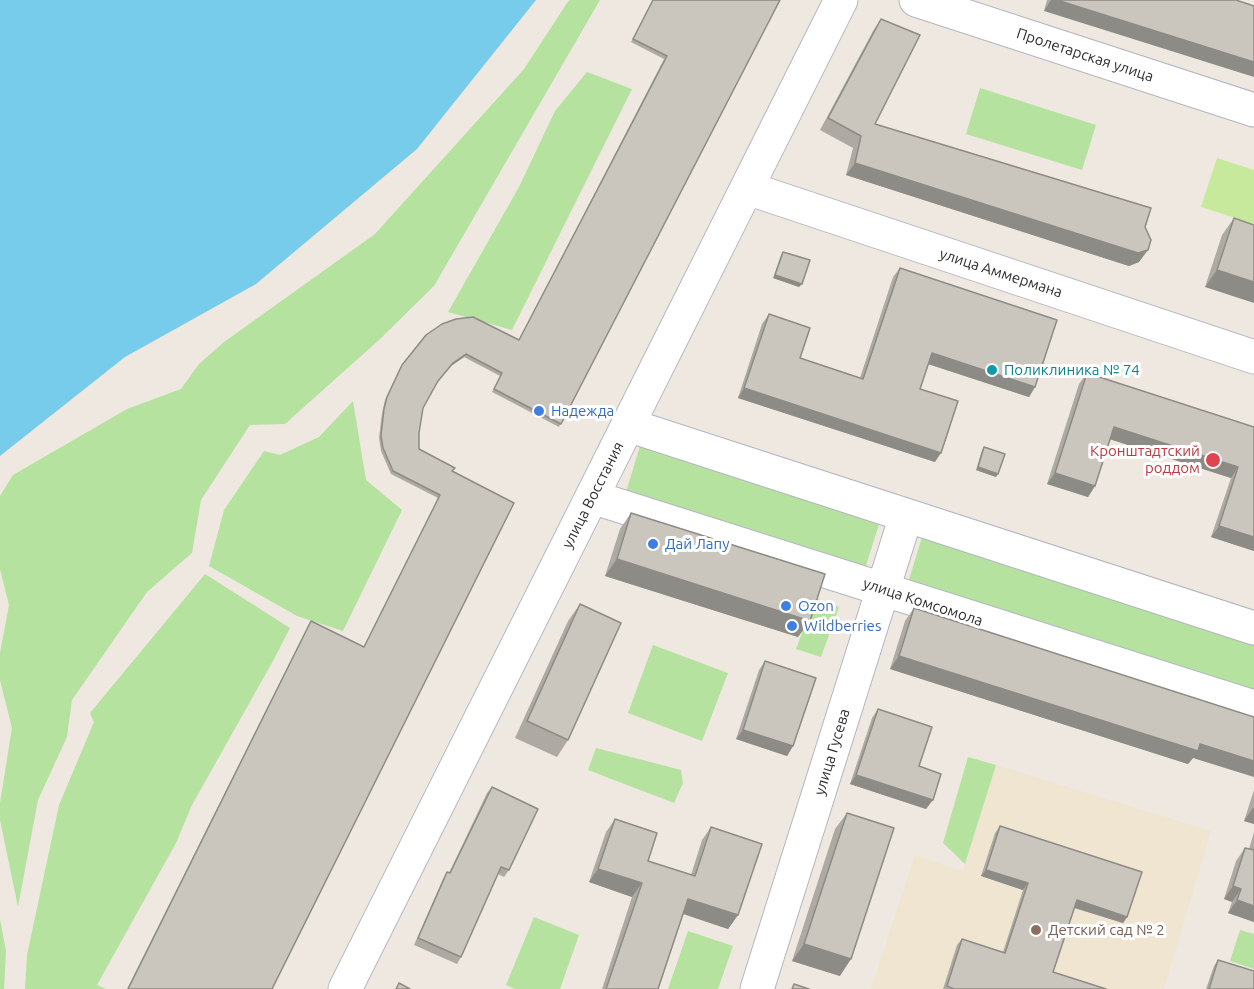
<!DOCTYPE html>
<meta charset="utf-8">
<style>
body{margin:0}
canvas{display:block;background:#eee8e0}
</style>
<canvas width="1254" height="989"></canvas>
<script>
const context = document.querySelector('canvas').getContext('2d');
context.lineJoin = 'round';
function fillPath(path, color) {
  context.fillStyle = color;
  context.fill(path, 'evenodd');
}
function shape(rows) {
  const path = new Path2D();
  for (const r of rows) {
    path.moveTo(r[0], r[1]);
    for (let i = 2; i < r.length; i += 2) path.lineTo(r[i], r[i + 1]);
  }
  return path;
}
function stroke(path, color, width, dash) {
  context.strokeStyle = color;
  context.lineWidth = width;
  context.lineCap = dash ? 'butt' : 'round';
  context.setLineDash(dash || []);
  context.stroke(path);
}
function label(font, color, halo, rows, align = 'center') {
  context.font = font + ' Ubuntu,sans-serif';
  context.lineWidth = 6;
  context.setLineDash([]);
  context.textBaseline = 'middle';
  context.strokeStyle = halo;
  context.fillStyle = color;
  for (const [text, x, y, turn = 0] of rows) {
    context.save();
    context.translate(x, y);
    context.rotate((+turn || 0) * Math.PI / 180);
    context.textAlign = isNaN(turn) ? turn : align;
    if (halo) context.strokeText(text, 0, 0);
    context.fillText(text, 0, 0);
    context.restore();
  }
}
const education = shape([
 [996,765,1211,831,1164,989,871,989,915,855,963,871]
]);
const green = shape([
 [569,0,600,0,434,286,379,340,285,424,250,425,201,500,192,553,147,592,72,700,67,737,38,800,18,907,0,820,0,803,12,728,0,680,0,653,9,605,0,569,0,496,13,475,127,409,181,389,199,364,224,342,375,234,524,69],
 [587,72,632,89,512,330,448,312,519,187,555,111],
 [980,88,1096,125,1082,170,966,134],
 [353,401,366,480,402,510,343,631,297,616,209,566,224,510,264,451,280,455,319,437],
 [640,446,879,524,865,569,626,492],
 [922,537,1254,645,1254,696,908,583],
 [205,574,290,628,273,661,192,805,176,843,97,985,106,989,25,989,27,955,59,805,94,722,90,713],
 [815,598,839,607,821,657,796,649],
 [653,645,728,673,702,741,628,713],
 [596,748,681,770,683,783,674,803,588,770],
 [968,757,996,765,965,864,943,843],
 [534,917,579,935,560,989,515,989,506,985],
 [0,919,6,951,4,989,0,989],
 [1240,930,1254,934,1254,969,1230,961],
 [688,931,733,946,718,989,668,989]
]);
const pitch = shape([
 [1217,158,1254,170,1254,224,1201,207]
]);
const water = shape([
 [0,0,536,0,417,149,256,284,125,357,0,456]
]);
const minor = shape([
 [916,0,1254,110],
 [747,188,1254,357],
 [628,425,1254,628],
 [592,497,1254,707],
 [345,989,841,0],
 [757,989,906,516]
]);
const wall = shape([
 [653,0,780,0,559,427,492,392,500,376,464,357,451,366,437,383,423,408,419,433,419,449,452,472,272,989,127,989,309,624,311,621,364,647,438,498,391,474,381,451,379,438,382,413,385,400,400,368,426,335,519,340,664,59,631,42],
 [1047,0,1236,0,1044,11],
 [881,19,875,124,1145,227,1139,262,1129,266,846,175,853,148,820,130,873,31],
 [1234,218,1254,225,1205,287,1222,235],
 [783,252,799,287,773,278,781,255],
 [900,268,1035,387,1029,397,928,364,920,389,935,462,738,398,762,324,769,314,800,358,860,378,893,277],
 [1087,373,1254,427,1254,551,1211,537,1231,478,1110,439,1095,486,1088,497,1047,484,1079,384],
 [984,447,996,477,976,470,982,450],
 [631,513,798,637,605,576,620,529],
 [580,604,568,740,557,757,515,738,568,621],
 [914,608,1193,758,1188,764,890,669,905,621],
 [765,661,793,746,787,756,736,739,759,670],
 [878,709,919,766,926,809,850,784,872,718],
 [492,787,509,870,504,877,498,874,461,957,457,964,414,945,443,879,447,872,449,873,487,793],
 [1254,790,1254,824,1244,821],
 [847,813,840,976,792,961,835,829],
 [615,819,648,861,691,875,702,840,711,827,738,915,728,929,683,914,658,989,602,989,632,897,589,882,606,832],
 [1000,826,1127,917,1123,923,1074,908,1053,972,1106,989,943,989,957,945,962,939,1003,952,1023,890,981,876,995,833],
 [1254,832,1254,922,1228,913,1232,902,1224,899,1236,861,1245,848,1249,849],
 [1218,960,1254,989,1206,989,1214,966]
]);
const shadedWall = shape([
 [1051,0,1057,0,1254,62,1254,77,1044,11],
 [855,163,1148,250,1139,262,1129,266,846,175],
 [1217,270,1254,282,1254,303,1205,287],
 [775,275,802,284,799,287,773,278],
 [932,353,1035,387,1029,397,925,363],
 [466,354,464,357,451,366,453,363],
 [744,388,941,453,935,462,738,398],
 [1114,427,1238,467,1231,478,1106,438],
 [978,467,998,474,996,477,976,470],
 [1055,473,1095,486,1088,497,1047,484],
 [1219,526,1254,537,1254,551,1211,537],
 [617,559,810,621,798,637,605,576],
 [899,656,1200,744,1254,761,1254,777,1193,758,1188,764,890,669],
 [743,730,793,746,787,756,736,739],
 [856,775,933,800,926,809,850,784],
 [1253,808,1254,808,1254,824,1244,821],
 [598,869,642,883,632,897,589,882],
 [986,870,1028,883,1023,890,981,876],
 [1233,886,1241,889,1232,902,1224,899],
 [688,899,738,915,728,929,678,912],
 [1077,900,1127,917,1123,923,1072,907],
 [1237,900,1254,906,1254,922,1228,913],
 [804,944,851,959,840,976,792,961]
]);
const building = shape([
 [653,0,780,0,561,424,494,389,502,373,466,354,453,363,438,381,423,408,419,433,419,449,455,468,452,471,514,503,272,989,128,989,311,621,364,647,440,495,393,471,383,448,381,435,384,409,387,397,402,365,426,335,442,324,456,319,473,317,519,340,667,56,633,39,653,0],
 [1057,0,1236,0,1254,6,1254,62,1057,0],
 [881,19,920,35,875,124,1151,208,1145,227,1151,240,1148,250,1138,253,855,163,861,136,828,118,881,19],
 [1234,218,1254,225,1254,282,1217,270,1234,218],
 [783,252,810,260,802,284,775,275,783,252],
 [900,268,1057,320,1035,387,932,353,920,389,958,401,941,453,744,388,769,314,810,328,800,358,863,379,900,268],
 [1087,373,1254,427,1254,537,1219,526,1238,467,1114,427,1095,486,1055,473,1087,373],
 [984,447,1005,454,998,474,978,467,984,447],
 [631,513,825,574,810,621,617,559,631,513],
 [580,604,621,623,568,740,527,721,580,604],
 [914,608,1254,717,1254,761,1200,744,1198,751,899,656,914,608],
 [765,661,816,678,793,746,743,730,765,661],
 [878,709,932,727,919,766,941,774,933,800,856,775,878,709],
 [492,787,538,809,509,870,501,867,461,957,418,938,447,872,450,873,492,787],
 [847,813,894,828,851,959,804,944,847,813],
 [615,819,657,833,648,861,695,876,711,827,762,844,738,915,688,899,658,989,606,989,642,883,598,869,615,819],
 [1000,826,1142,872,1127,917,1077,900,1053,972,1106,989,954,989,947,986,962,939,1005,953,1028,883,986,870,1000,826],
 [1245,848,1254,850,1254,906,1237,900,1241,889,1233,886,1245,848],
 [1218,960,1254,971,1254,989,1209,989,1218,960],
 [399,983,410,989,396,989,399,983],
 [794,984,809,989,792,989,794,984]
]);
const markers = [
 [992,370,6,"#0f9aa8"],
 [539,411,6,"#3f7fe0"],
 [1213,460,8,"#e0444e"],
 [653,544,6,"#3f7fe0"],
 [786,606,6,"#3f7fe0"],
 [792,626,6,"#3f7fe0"],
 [1036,930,6,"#8d6e63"]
];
const streetNames = [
 ["Пролетарская улица",1085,55,18],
 ["улица Аммермана",1001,273,18],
 ["улица Восстания",593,495,-63],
 ["улица Комсомола",923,602,18],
 ["улица Гусева",832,752,-73]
];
const cultureNames = [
 ["Поликлиника № 74",1004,370]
];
const shopNames = [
 ["Надежда",551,411],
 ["Дай Лапу",665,544],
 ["Ozon",798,606],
 ["Wildberries",804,626]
];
const healthNames = [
 ["Кронштадтский",1200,451],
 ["роддом",1200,468]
];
const educationNames = [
 ["Детский сад № 2",1048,930]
];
fillPath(education, '#efe5d1');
fillPath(green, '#b5e29f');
fillPath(pitch, '#c7e99b');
fillPath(water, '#77ccec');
stroke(minor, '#b3b6c0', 35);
stroke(minor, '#fff', 33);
fillPath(wall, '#aeaaa3');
fillPath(shadedWall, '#8d8b85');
fillPath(building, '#cac6be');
stroke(building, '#8d8b85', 1.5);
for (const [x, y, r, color] of markers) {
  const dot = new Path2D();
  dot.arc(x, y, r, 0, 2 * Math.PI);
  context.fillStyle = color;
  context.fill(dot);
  stroke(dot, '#fff', 2);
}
label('15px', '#2d2d2d', '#fff', streetNames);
label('15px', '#0d838f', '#fff', cultureNames, 'left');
label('15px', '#366cbe', '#fff', shopNames, 'left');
label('15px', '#be3a42', '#fff', healthNames, 'right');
label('15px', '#785e54', '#fff', educationNames, 'left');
</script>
